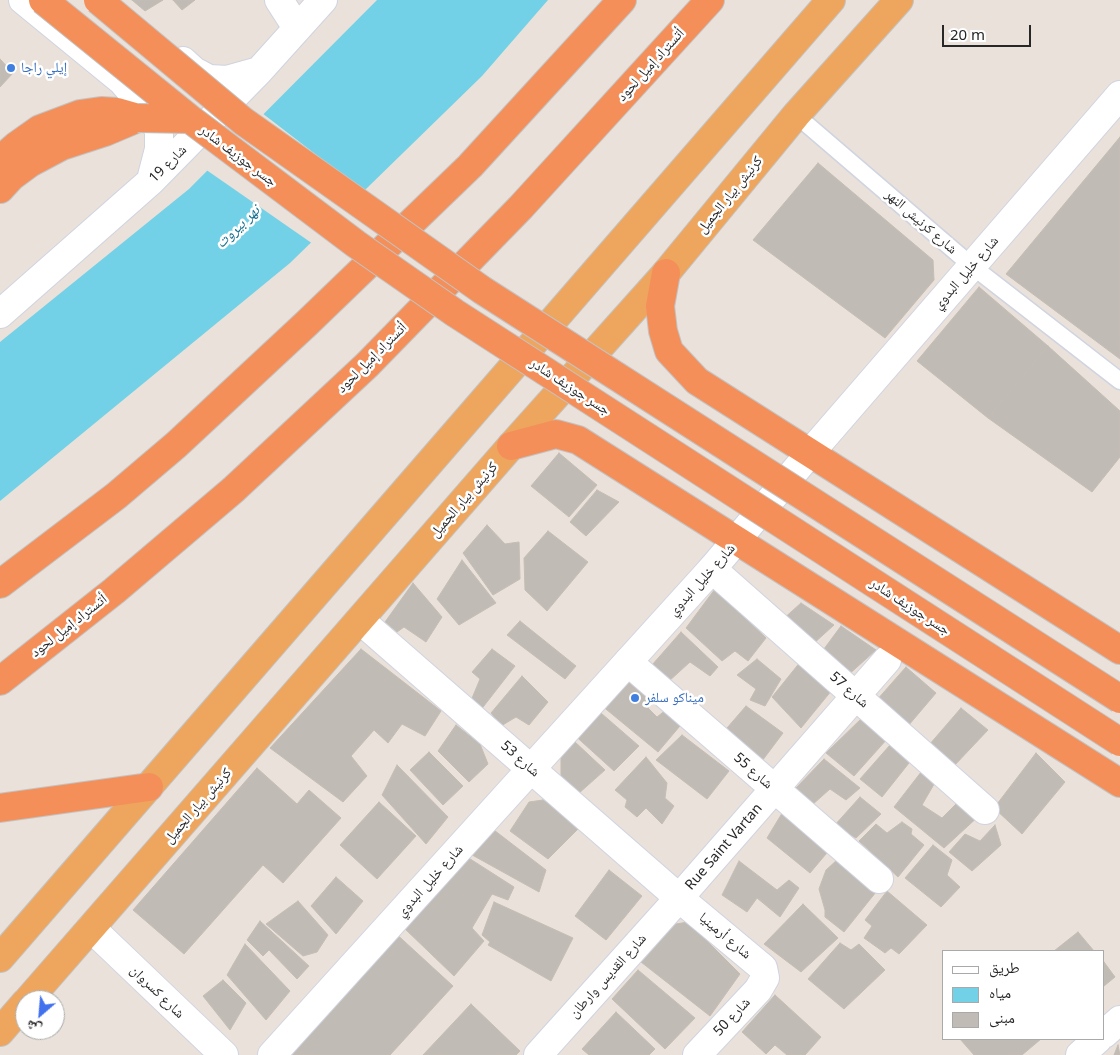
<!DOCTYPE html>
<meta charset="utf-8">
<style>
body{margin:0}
#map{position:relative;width:1120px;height:1055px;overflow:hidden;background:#e9e1da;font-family:"Noto Sans","Noto Naskh Arabic",sans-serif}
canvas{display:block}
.legend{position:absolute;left:942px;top:950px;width:162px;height:90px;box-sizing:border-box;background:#fff;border:1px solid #a9a9a9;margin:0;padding:6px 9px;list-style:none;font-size:15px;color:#272727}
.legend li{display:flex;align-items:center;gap:10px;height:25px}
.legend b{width:25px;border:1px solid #a9a9a9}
.north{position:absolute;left:15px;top:990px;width:50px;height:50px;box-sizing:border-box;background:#fff;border:1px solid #a9a9a9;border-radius:50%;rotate:207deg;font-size:14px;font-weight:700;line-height:20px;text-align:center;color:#272727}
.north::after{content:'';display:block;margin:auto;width:18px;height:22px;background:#4271ee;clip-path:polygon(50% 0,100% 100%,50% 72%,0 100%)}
.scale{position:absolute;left:942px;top:25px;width:89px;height:22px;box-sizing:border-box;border:2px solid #272727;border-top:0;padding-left:6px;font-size:15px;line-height:18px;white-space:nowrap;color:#272727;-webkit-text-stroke:4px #fff;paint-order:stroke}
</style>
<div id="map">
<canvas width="1120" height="1055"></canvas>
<ul class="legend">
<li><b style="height:6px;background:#fff"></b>طريق</li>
<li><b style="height:14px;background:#72d1e6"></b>مياه</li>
<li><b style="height:14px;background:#c1bbb6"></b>مبنى</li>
</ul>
<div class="north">ش</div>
<div class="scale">20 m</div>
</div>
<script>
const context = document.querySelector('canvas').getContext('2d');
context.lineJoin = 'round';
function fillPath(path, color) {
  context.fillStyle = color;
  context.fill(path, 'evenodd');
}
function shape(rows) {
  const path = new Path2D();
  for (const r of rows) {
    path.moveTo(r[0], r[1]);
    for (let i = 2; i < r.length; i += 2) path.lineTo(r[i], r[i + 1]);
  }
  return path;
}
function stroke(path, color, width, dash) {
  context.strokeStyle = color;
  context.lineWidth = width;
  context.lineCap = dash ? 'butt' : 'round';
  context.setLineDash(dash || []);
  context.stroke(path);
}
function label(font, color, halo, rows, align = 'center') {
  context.font = font + ' "Noto Sans","Noto Naskh Arabic",sans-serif';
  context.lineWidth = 5;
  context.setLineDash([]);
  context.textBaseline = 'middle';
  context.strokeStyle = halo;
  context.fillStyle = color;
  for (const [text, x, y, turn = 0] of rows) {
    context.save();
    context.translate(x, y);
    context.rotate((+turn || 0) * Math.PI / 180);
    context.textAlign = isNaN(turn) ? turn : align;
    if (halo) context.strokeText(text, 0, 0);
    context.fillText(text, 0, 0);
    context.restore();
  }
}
const water = shape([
 [377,0,548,0,482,76,290,263,0,501,0,342,189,189]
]);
const pier = shape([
 [262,113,366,193,313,244,205,169]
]);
const building = shape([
 [132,0,163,0,145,11,132,0],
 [173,0,195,0,182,10,173,0],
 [0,59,13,73,0,87,0,59],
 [1120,137,1120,359,1006,274,1120,137],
 [818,163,933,260,934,280,885,338,753,240,818,163],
 [979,287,1048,346,988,418,917,361,979,287],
 [1048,346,1120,411,1120,457,1092,492,988,418,1048,346],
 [559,453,597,485,569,517,531,486,559,453],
 [597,490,619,502,586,536,570,522,597,490],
 [487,525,505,544,519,542,520,579,493,595,463,553,487,525],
 [548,531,588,562,547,611,525,590,524,558,548,531],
 [462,560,496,603,459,625,437,599,462,560],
 [413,583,442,617,426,642,404,627,397,632,385,622,413,583],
 [715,589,766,638,748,661,735,651,722,661,686,628,715,589],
 [801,603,834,625,813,644,781,621,801,603],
 [520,621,576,666,565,679,507,635,520,621],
 [841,626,876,650,847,676,821,653,841,626],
 [681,632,718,667,710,676,690,662,668,682,652,665,681,632],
 [361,649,441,711,425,736,402,724,388,743,374,730,351,756,367,776,343,802,270,748,361,649],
 [492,649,515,666,480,711,470,703,480,679,472,672,492,649],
 [757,659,781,679,765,706,750,700,756,689,737,675,757,659],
 [801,661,832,690,801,728,772,697,801,661],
 [906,667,936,693,908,726,876,701,906,667],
 [522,676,548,702,529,725,516,717,501,726,491,713,522,676],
 [627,679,651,694,648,708,657,717,671,706,685,720,658,752,601,705,627,679],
 [746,706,783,733,762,761,727,728,746,706],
 [594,707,639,746,614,771,571,732,594,707],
 [961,708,988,730,953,767,929,745,961,708],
 [863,717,888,738,854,776,826,753,863,717],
 [456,725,480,744,488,764,469,782,438,751,456,725],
 [682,735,729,771,707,799,656,760,682,735],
 [575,742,605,770,578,794,561,781,561,756,575,742],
 [890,745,909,763,882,797,860,779,890,745],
 [429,752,463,786,443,805,410,770,429,752],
 [1036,753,1065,782,1022,834,994,808,1036,753],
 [646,757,667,783,665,798,674,806,662,824,646,808,637,817,625,807,627,800,615,790,646,757],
 [824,759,860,788,846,800,830,789,812,805,794,790,824,759],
 [397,765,448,817,426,844,382,795,397,765],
 [925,767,937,779,922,805,942,818,962,798,981,814,944,848,894,807,925,767],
 [257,768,297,804,309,790,341,818,283,883,263,865,184,954,133,910,257,768],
 [860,797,881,814,856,838,834,826,860,797],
 [543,800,574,818,578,829,548,859,510,831,529,802,543,800],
 [379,802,416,836,377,879,340,845,379,802],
 [784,810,831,848,810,873,767,838,784,810],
 [902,822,912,829,911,834,924,845,898,877,859,841,876,824,887,833,902,822],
 [995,825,1001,845,972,871,949,852,965,834,980,841,995,825],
 [490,827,546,870,539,892,465,851,490,827],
 [933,845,952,860,947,875,960,887,941,907,905,878,933,845],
 [464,855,514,887,508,900,492,894,472,928,484,941,454,976,403,927,464,855],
 [837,860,876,892,844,932,825,917,825,910,819,889,826,870,837,860],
 [739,861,777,890,789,880,799,888,780,917,757,898,747,912,722,895,739,861],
 [609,870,642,896,606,940,575,916,609,870],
 [336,877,363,901,336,934,311,906,336,877],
 [887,891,927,925,899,954,891,948,885,953,864,938,872,926,865,920,887,891],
 [298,901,328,935,317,952,303,956,266,924,298,901],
 [494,902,573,938,551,981,488,945,490,942,482,935,494,902],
 [803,904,838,938,801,972,764,944,803,904],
 [260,921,309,966,297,979,269,950,263,956,247,940,260,921],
 [688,922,740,974,710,1016,641,962,670,925,688,922],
 [392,930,453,986,390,1055,285,1055,392,930],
 [1078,932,1094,951,1054,951,1078,932],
 [840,943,851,950,859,944,885,970,844,1009,808,979,840,943],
 [245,944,290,991,266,1020,227,975,245,944],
 [1104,962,1115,977,1104,986,1104,962],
 [638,970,695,1018,665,1049,612,999,638,970],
 [223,980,246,1003,230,1030,203,996,223,980],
 [775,995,821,1037,805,1055,787,1055,775,1045,766,1054,742,1032,775,995],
 [471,1004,520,1051,516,1055,423,1055,471,1004],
 [616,1012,655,1049,649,1055,589,1055,582,1049,616,1012],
 [960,1039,1041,1039,1022,1055,974,1055,960,1039],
 [1118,1045,1120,1055,1114,1055,1118,1045]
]);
const service = shape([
 [796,115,972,266,1120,381]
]);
const minor = shape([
 [279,0,297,28],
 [810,453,1120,95],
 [712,569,985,810],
 [360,620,679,898,763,968,765,978,758,990,697,1055],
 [628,662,879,879],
 [91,928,224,1055],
 [1104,1034,1120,1020],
 [538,1055,679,898,887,660],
 [1080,1055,1098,1039]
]);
const tertiary = shape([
 [23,0,122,81,152,116,159,131,159,149,151,180],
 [183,61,194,71,209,79,227,80,259,71],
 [0,314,151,181,259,71,323,0],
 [272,1055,712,569,810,453]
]);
const trunk = shape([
 [0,958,831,0],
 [28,1000,511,446,666,273,796,115,899,0],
 [0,1032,25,1003]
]);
const motorway = shape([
 [0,160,16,146,40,129,80,114,101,111,117,112,138,118],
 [0,189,11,177,30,163,62,146,105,132,138,118],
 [666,273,660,306,663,331,669,351,697,381,1120,650],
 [511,446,556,434,578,440,1120,783],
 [0,584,116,496,176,445,306,324,470,166,622,0],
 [0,681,114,591,233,490,367,365,521,207,710,0],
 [0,808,149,787]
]);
const motorwayBridge = shape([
 [43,0,190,119,356,244,455,313,1120,742],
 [98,0,243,121,482,290,1120,699],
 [138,118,190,119]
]);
const markers = [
 [11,68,5,"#3f7fe0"],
 [635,698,5,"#3f7fe0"]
];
const streetNames = [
 ["أتستراد إميل لحود",651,65,-48],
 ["جسر جوزيف شادر",238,156,37],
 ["شارع 19",168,164,-45],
 ["كرنيش بيار الجميل",730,195,-51],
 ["شارع كرنيش النهر",921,222,41],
 ["شارع خليل البدوي",966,273,-49],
 ["أتستراد إميل لحود",372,358,-45],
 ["جسر جوزيف شادر",570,387,33],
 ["كرنيش بيار الجميل",464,500,-49],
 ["شارع خليل البدوي",702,580,-48],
 ["جسر جوزيف شادر",910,607,33],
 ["أتستراد إميل لحود",69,626,-38],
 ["شارع 57",849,690,41],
 ["شارع 53",520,759,41],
 ["شارع 55",753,771,41],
 ["كرنيش بيار الجميل",198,806,-49],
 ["Rue Saint Vartan",724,847,-49],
 ["شارع خليل البدوي",430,881,-48],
 ["شارع أرمينيا",725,936,40],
 ["شارع القديس وارطان",608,976,-48],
 ["شارع كسروان",157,992,44],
 ["شارع 50",732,1017,-47]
];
const shopNames = [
 ["إيلي راجا",21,68],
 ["ميناكو سلفر",645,698]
];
const waterNames = [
 ["نهر بيروت",238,227,-44]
];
fillPath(water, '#72d1e6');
fillPath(pier, '#e9e1da');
fillPath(building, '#c1bbb6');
stroke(building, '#c4bdb4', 1);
stroke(service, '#cfd4e0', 19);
stroke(minor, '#cfd4e0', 30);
stroke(tertiary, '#cfd4e0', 30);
stroke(trunk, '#c3c3c3', 30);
stroke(motorway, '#c3c3c3', 30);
stroke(service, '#fff', 16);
stroke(minor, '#fff', 28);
stroke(tertiary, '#fff', 28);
stroke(trunk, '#eea65e', 28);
stroke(motorway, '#f48f5a', 28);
stroke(motorwayBridge, '#c3c3c3', 30, []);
stroke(motorwayBridge, '#f48f5a', 28);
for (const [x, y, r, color] of markers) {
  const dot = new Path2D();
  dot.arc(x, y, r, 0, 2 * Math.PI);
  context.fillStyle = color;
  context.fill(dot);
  stroke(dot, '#fff', 2);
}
label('14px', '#272727', '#fff', streetNames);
label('14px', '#366cbe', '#fff', shopNames, 'left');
label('italic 15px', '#156f8e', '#fff', waterNames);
</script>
